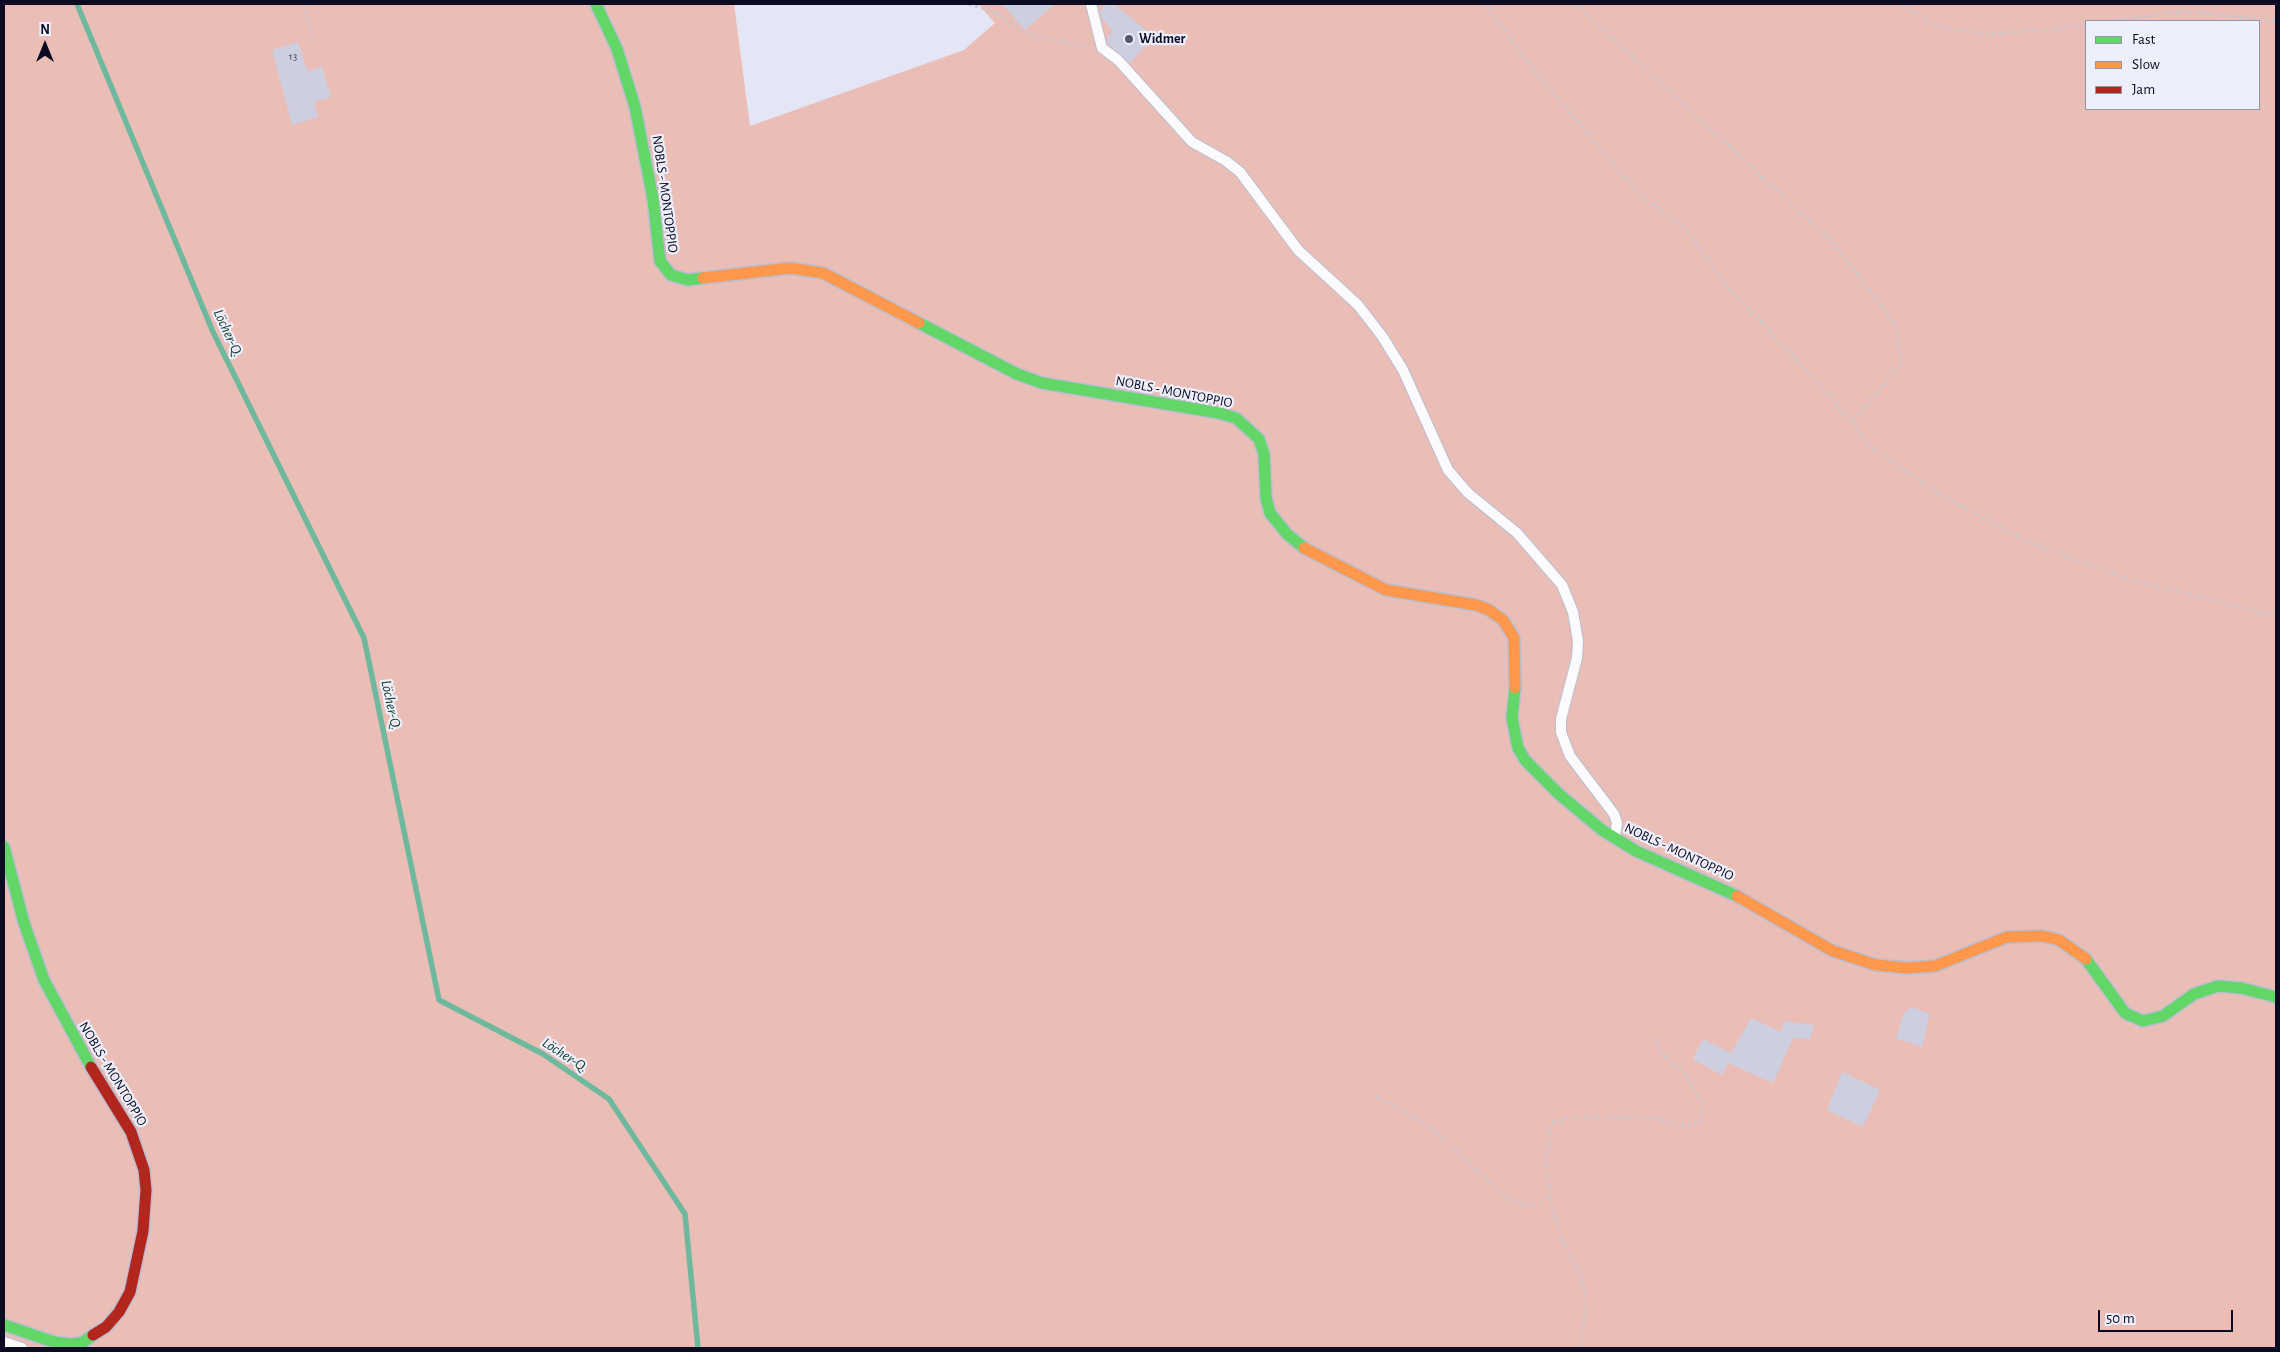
<!DOCTYPE html>
<meta charset="utf-8">
<style>
body{margin:0}
#map{position:relative;width:2280px;height:1352px;overflow:hidden;background:#e4e6f5;font-family:"Alegreya Sans",sans-serif}
canvas{display:block}
.frame{position:absolute;inset:0;border:5px solid #0b0b21;pointer-events:none}
.legend{position:absolute;left:2085px;top:20px;width:175px;height:90px;box-sizing:border-box;background:#eeeffc;border:1px solid #9394a4;margin:0;padding:6px 9px;list-style:none;font-size:15px;color:#0b0b21}
.legend li{display:flex;align-items:center;gap:10px;height:25px}
.legend b{width:25px;border:1px solid #9394a4}
.north{position:absolute;left:20px;top:20px;width:50px;height:50px;-webkit-text-stroke:4px #eeeffc;paint-order:stroke;rotate:0deg;font-size:14px;font-weight:700;line-height:20px;text-align:center;color:#0b0b21}
.north::after{content:'';display:block;margin:auto;width:18px;height:22px;background:#0b0b21;clip-path:polygon(50% 0,100% 100%,50% 72%,0 100%)}
.scale{position:absolute;left:2098px;top:1310px;width:135px;height:22px;box-sizing:border-box;border:2px solid #0b0b21;border-top:0;padding-left:6px;font-size:15px;line-height:18px;white-space:nowrap;color:#0b0b21;-webkit-text-stroke:4px #eeeffc;paint-order:stroke}
</style>
<div id="map">
<canvas width="2280" height="1352"></canvas>
<div class="frame"></div>
<ul class="legend">
<li><b style="height:6px;background:#63d668"></b>Fast</li>
<li><b style="height:6px;background:#ff974d"></b>Slow</li>
<li><b style="height:6px;background:#b3261e"></b>Jam</li>
</ul>
<div class="north">N</div>
<div class="scale">50 m</div>
</div>
<script>
const context = document.querySelector('canvas').getContext('2d');
context.lineJoin = 'round';
function fillPath(path, color) {
  context.fillStyle = color;
  context.fill(path, 'evenodd');
}
function shape(rows) {
  const path = new Path2D();
  for (const r of rows) {
    path.moveTo(r[0], r[1]);
    for (let i = 2; i < r.length; i += 2) path.lineTo(r[i], r[i + 1]);
  }
  return path;
}
function stroke(path, color, width, dash) {
  context.strokeStyle = color;
  context.lineWidth = width;
  context.lineCap = dash ? 'butt' : 'round';
  context.setLineDash(dash || []);
  context.stroke(path);
}
function label(font, color, halo, rows, align = 'center') {
  context.font = font + ' "Alegreya Sans",sans-serif';
  context.lineWidth = 4.5;
  context.setLineDash([]);
  context.textBaseline = 'middle';
  context.strokeStyle = halo;
  context.fillStyle = color;
  for (const [text, x, y, turn = 0] of rows) {
    context.save();
    context.translate(x, y);
    context.rotate((+turn || 0) * Math.PI / 180);
    context.textAlign = isNaN(turn) ? turn : align;
    if (halo) context.strokeText(text, 0, 0);
    context.fillText(text, 0, 0);
    context.restore();
  }
}
const green = shape([
 [4,4,734,4,750,126,964,50,995,23,978,4,2276,4,2276,1348,4,1348],
 [2086,21,2259,21,2259,109,2086,109]
]);
const stream = shape([
 [77,4,213,332,364,638,439,1000,543,1054,609,1099,685,1214,698,1348]
]);
const building = shape([
 [1002,4,1055,4,1025,30],
 [1107,4,1114,4,1154,37,1130,63,1108,44,1107,38,1113,31,1102,18,1100,11],
 [298,42,307,71,322,67,331,97,314,102,318,117,292,125,272,50],
 [1911,1007,1930,1014,1922,1047,1896,1038,1904,1013],
 [1751,1018,1781,1032,1784,1021,1814,1025,1810,1039,1793,1038,1773,1083,1728,1063,1722,1075,1693,1059,1703,1039,1731,1053],
 [1842,1072,1880,1090,1863,1127,1827,1110]
]);
const path = shape([
 [305,4,311,41],
 [969,4,996,13,1027,34,1089,47],
 [1484,4,1535,71,1608,158,1639,194,1688,231,1724,283,1824,389,1871,447,1931,489,2024,540,2125,578,2276,616],
 [1575,4,1833,242,1896,326,1901,363,1851,424],
 [1902,4,1936,26,1986,35,2086,25],
 [2111,21,2185,11,2276,21],
 [1376,1096,1407,1113,1435,1131,1508,1199,1520,1204,1530,1205,1541,1203,1550,1197],
 [1579,1348,1585,1316,1585,1293,1580,1274,1563,1241,1551,1203,1546,1167,1549,1128,1554,1122,1573,1117,1654,1118,1686,1126,1700,1122,1703,1110,1698,1096,1686,1075,1659,1050,1657,1038]
]);
const lane = shape([
 [1091,4,1102,48,1118,60,1192,142,1226,161,1240,172,1298,250,1358,305,1382,336,1403,370,1448,470,1468,493,1517,533,1562,585,1573,612,1578,641,1577,658,1561,719,1561,732,1570,756,1614,814,1617,823,1615,836],
 [4,1342,22,1348]
]);
const fast = shape([
 [596,4,617,49,635,107,653,199,660,261,671,275,688,280,703,278],
 [919,323,1017,374,1042,383,1219,413,1236,418,1259,439,1264,454,1266,498,1270,513,1287,534,1304,548],
 [1515,688,1512,718,1518,748,1525,760,1560,795,1602,830,1636,851,1737,896],
 [4,847,24,923,44,980,91,1067],
 [2086,959,2125,1013,2143,1021,2163,1016,2194,994,2218,986,2241,988,2276,997],
 [4,1325,54,1342,69,1344,82,1343,93,1335]
]);
const slow = shape([
 [703,278,790,268,823,273,919,323],
 [1304,548,1386,590,1476,605,1489,610,1503,620,1514,638,1515,688],
 [1737,896,1833,951,1876,965,1907,968,1935,966,2007,937,2042,936,2059,940,2086,959]
]);
const jam = shape([
 [91,1067,131,1132,144,1170,146,1190,143,1231,130,1292,119,1312,106,1327,93,1335]
]);
const markers = [
 [1129,39,5,"#57586b"]
];
const numberNames = [
 ["13",293,57]
];
const poiNames = [
 ["Widmer",1139,39]
];
const streetNames = [
 ["NOBLS - MONTOPPIO",665,194,82],
 ["NOBLS - MONTOPPIO",1174,392,11],
 ["NOBLS - MONTOPPIO",1679,852,25],
 ["NOBLS - MONTOPPIO",113,1074,59]
];
const waterNames = [
 ["Löcher-Q.",228,333,65],
 ["Löcher-Q.",391,705,78],
 ["Löcher-Q.",565,1055,33]
];
fillPath(green, '#eabeb6');
stroke(stream, '#6eb99d', 5.5);
fillPath(building, '#cdcfe1');
stroke(lane, '#bbbdd0', 12);
stroke(fast, '#bbbdd0', 14);
stroke(slow, '#bbbdd0', 14);
stroke(jam, '#bbbdd0', 14);
stroke(path, '#c7c8ce', 3, [2.5, 4]);
stroke(lane, '#fbfbfe', 10);
stroke(fast, '#63d668', 11);
stroke(slow, '#ff974d', 11);
stroke(jam, '#b3261e', 11);
for (const [x, y, r, color] of markers) {
  const dot = new Path2D();
  dot.arc(x, y, r, 0, 2 * Math.PI);
  context.fillStyle = color;
  context.fill(dot);
  stroke(dot, '#eeeffc', 2);
}
label('11px', '#3e3e53', null, numberNames);
label('bold 14px', '#0b0b21', '#eeeffc', poiNames, 'left');
label('14px', '#0b0b21', '#eeeffc', streetNames);
label('italic 15px', '#103d29', '#eeeffc', waterNames);
</script>
